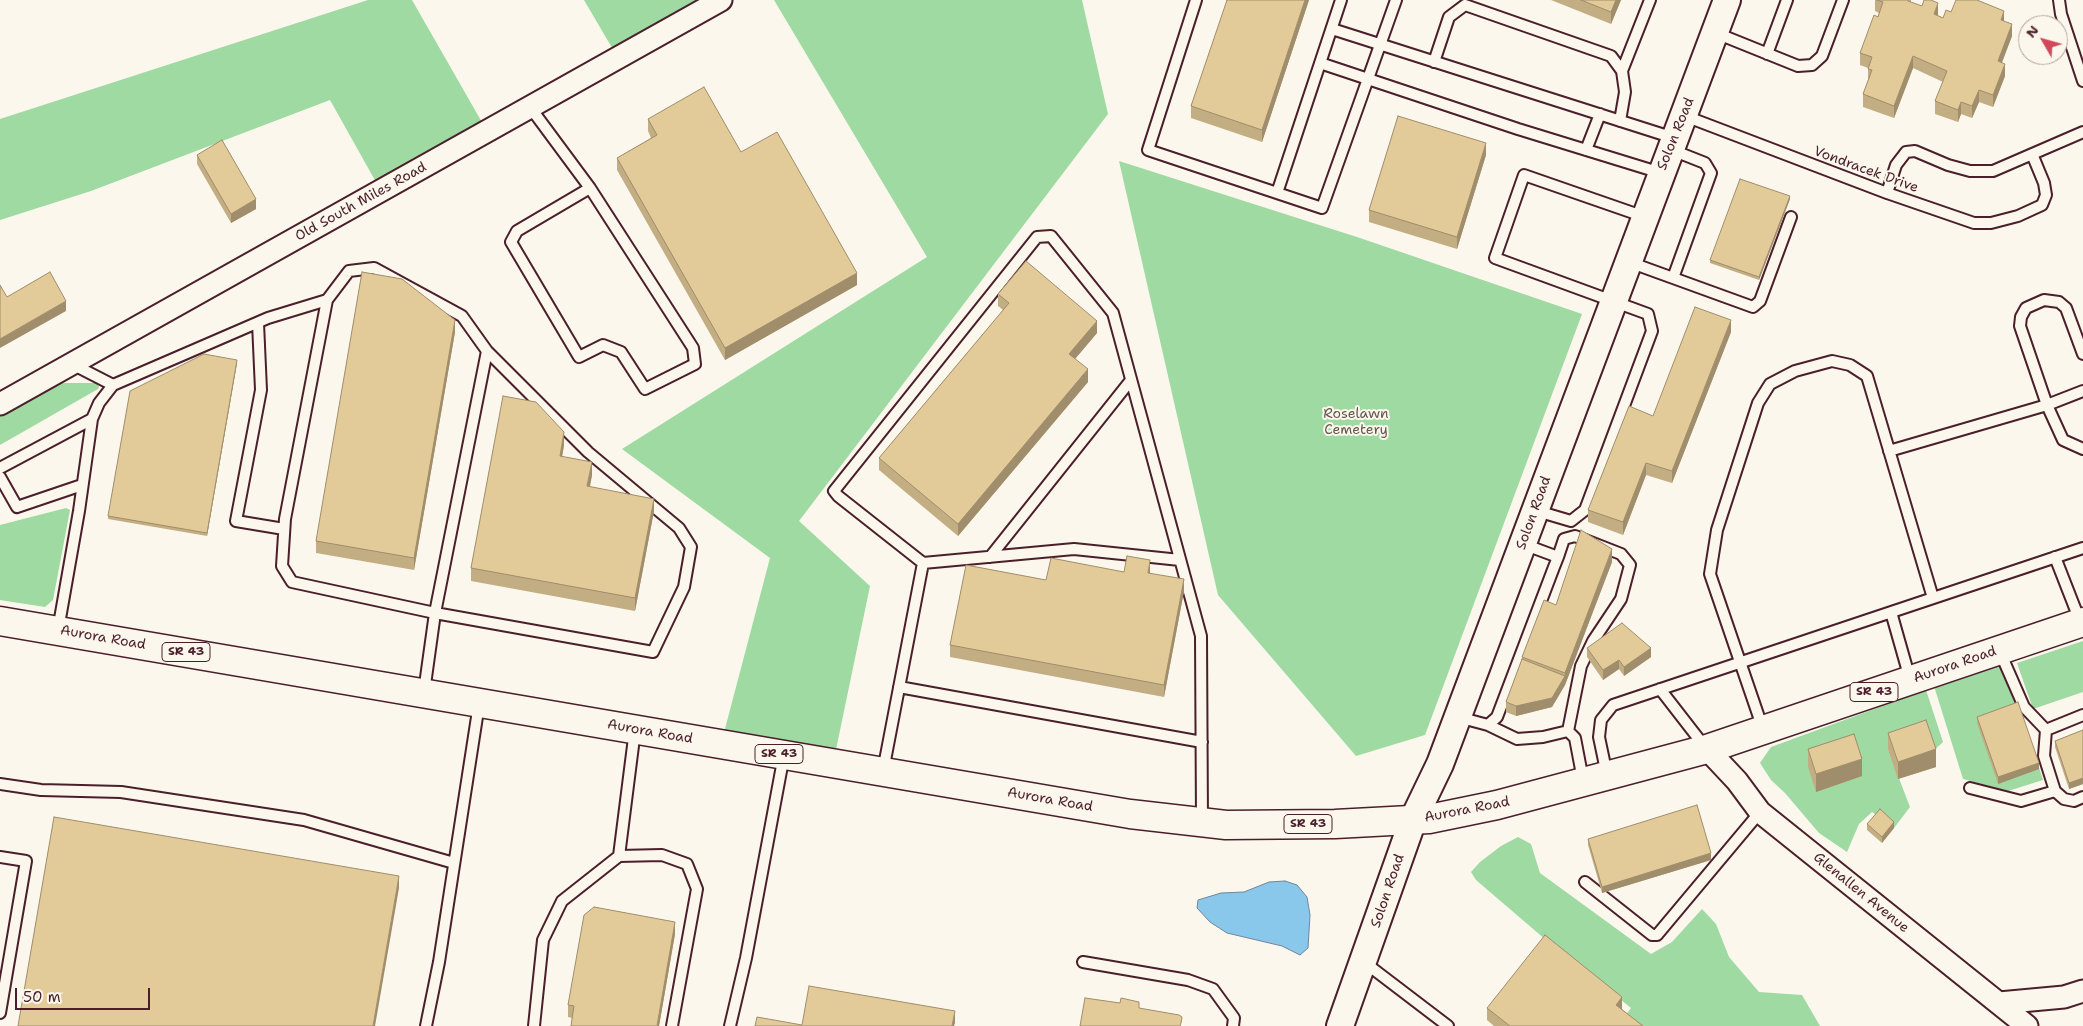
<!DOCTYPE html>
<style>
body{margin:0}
#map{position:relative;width:2083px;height:1026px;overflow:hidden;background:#fbf7ec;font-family:"Shantell Sans",sans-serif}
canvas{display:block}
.north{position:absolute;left:2018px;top:15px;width:50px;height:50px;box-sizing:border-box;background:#fbf7ec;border:1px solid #b4a19f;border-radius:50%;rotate:308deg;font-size:14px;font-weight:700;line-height:20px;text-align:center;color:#4a1f2b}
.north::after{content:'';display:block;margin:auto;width:18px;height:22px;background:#d1495b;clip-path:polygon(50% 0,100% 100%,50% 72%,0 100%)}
.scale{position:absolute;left:15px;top:988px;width:135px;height:22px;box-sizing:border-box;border:2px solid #4a1f2b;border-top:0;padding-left:6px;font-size:15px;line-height:18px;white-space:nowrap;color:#4a1f2b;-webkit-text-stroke:4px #fbf7ec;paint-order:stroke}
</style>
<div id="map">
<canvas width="2083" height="1026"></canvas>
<div class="north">N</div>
<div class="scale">50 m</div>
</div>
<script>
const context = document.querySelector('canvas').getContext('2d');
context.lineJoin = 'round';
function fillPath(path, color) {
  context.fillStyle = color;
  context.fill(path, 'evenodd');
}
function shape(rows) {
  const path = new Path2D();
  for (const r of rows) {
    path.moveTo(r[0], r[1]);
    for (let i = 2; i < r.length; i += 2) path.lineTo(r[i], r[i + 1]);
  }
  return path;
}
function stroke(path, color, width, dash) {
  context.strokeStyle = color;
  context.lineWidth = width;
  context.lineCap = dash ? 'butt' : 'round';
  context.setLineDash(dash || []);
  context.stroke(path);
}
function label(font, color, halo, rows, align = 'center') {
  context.font = font + ' "Shantell Sans",sans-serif';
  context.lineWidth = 4;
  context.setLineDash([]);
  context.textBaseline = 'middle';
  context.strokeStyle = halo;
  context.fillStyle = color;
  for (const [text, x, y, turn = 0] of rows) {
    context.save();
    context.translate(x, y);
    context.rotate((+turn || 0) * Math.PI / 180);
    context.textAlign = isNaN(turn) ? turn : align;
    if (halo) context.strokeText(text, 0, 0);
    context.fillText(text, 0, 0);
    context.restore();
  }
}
const green = shape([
 [368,0,412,0,487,131,381,191,330,100,91,191,0,220,0,119],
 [584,0,721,0,618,58],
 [774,0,1082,0,1108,114,799,521,870,586,833,764,721,744,770,558,622,449,927,257],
 [1119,161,1360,238,1582,314,1425,735,1356,756,1218,595],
 [66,383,97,383,99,387,98,389,0,445,0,414,53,384],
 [66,508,70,510,53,600,45,607,0,600,0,525],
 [2083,641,2083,692,2033,709,2017,663],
 [2006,663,2043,780,2008,791,1963,779,1934,686],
 [1926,690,1943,742,1931,753,1888,750,1910,807,1894,828,1872,812,1859,824,1847,852,1819,833,1785,793,1771,780,1760,763,1771,747],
 [1518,837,1531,844,1540,873,1651,954,1672,942,1702,909,1716,924,1729,957,1759,992,1802,995,1820,1026,1639,1026,1625,1016,1631,1008,1546,940,1476,880,1471,872,1480,862,1501,846]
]);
const water = shape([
 [1285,881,1297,885,1307,897,1310,915,1308,948,1300,955,1282,946,1227,933,1210,922,1197,908,1198,900,1221,893,1244,892,1269,882,1285,881]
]);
const service = shape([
 [1196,0,1148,150,1322,208,1396,0],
 [2059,0,2061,14,2083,81],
 [1332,29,1674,138],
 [1716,33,1798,66,1812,65,1822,56,1843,0],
 [1767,54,1787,0],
 [1434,62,1449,17,1465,5,1611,56,1622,71,1625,92,1620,121],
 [1320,63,1518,129,1661,173],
 [1622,71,1650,0],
 [530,107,590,188,693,348,695,364,645,389,621,352,603,345,579,357,511,242,517,231,590,188],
 [1685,116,1887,193,1974,223,1991,223,2018,216,2042,205,2046,195,2044,183,2032,154],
 [1586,150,1600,114],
 [1672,150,1705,163,1711,173,1673,278],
 [1277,193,1341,0],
 [1887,193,1896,165,1906,152,1915,151,1948,165,1970,171,1993,171,2083,132],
 [1629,262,1753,307,1760,301,1791,217],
 [374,268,462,316,487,351,588,452,679,528,691,547,684,587,653,652,435,613,292,582,282,566,285,519,327,300,349,271,374,268],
 [258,323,261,390,236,521,284,529],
 [2083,354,2066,308,2059,302,2044,300,2026,308,2021,317,2020,326,2047,405,2083,391],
 [72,364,113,385,268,318,327,300],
 [1889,451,2047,405,2063,440,2083,449],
 [0,468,92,419],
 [0,477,17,507,82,485],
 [1537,511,1571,521,1585,510,1652,331,1648,314,1495,258,1524,175,1645,217],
 [990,557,1131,380],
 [1558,557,1564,539,1575,536,1621,554,1630,565,1621,599,1593,641,1581,666,1568,731],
 [2055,557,2080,621],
 [923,563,1074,549,1180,560],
 [1891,612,1910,679],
 [58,630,79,511,92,419,99,403,113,385],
 [2000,652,2024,707,2046,730,2083,715],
 [899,687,1202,742],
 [1660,689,1705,747],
 [424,692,435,613,487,351],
 [1458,717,1488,725,1497,717,1554,567,1558,557,1523,544],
 [1488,725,1517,739,1543,737,1568,731,1575,738,1583,780],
 [1763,729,1710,574,1717,530,1758,403,1770,384,1795,371,1832,361,1850,365,1867,376,1933,598],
 [2046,730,2044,756,2055,791,2064,799,2074,801,2083,797],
 [883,771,923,563,838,496,834,491,1037,237,1051,236,1113,313,1201,636,1202,822],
 [1607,775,1599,737,1601,720,1613,705,2083,548],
 [0,784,41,790,121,792,304,820,454,863],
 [1970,788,2021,801,2055,791],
 [619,856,635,730],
 [0,857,26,861,0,1013],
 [1585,882,1652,935,1657,935,1760,812],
 [1083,962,1188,980,1213,989,1234,1018,1233,1026],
 [1364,962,1448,1026],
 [426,1026,439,962,479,704],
 [534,1026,543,940,562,901,619,856,662,855,687,864,697,889,672,1026],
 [730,1026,746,958,784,755]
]);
const minor = shape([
 [0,404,721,0],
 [1707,749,1737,781,1760,812,2027,1026],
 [1999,1003,2064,997,2083,991]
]);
const tertiary = shape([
 [1340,1026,1413,820,1440,764,1727,0]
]);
const primary = shape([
 [0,621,1130,814,1226,825,1335,824,1429,819,1497,805,1707,749,2083,622]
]);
const wall = shape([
 [1309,0,1262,142,1191,118,1191,106],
 [1551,0,1621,0,1611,24],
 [1875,0,1911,0,1911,2,1943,18,1951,12,2004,21,2012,36,2002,62,2005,76,1993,107,1979,102,1972,118,1961,114,1958,122,1935,114,1935,101,1943,82,1913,68,1894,118,1863,107,1863,94,1868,81,1868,68,1860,65,1860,53,1879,13,1875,11],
 [648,119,741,152,857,285,725,360,617,170,617,158,651,138,648,131],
 [197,155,256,209,231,223,197,164],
 [1486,155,1457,249,1369,222,1369,210],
 [1790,199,1759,280,1710,263,1710,260],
 [998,294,1097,333,1075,359,1088,382,958,536,879,470,879,458,1003,310,998,306],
 [455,332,414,570,316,553,316,541],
 [1731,332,1672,483,1646,475,1623,535,1588,522,1588,510,1653,416],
 [237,363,207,536,108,519,108,516],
 [564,445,562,457,592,475,590,487,654,511,635,611,471,581,471,568],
 [1612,562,1565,685,1552,707,1516,716,1506,712,1506,702,1522,659,1522,657,1556,605],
 [1124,572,1150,573,1184,591,1164,697,950,657,950,645,1046,580],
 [1587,648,1651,657,1624,676,1619,669,1603,680,1587,657],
 [1977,717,2039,769,1998,784,1977,723],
 [2083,730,2083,784,2069,789,2055,747,2055,741],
 [1888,733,1936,767,1898,779,1888,750],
 [1808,749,1862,776,1816,792,1808,767],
 [1867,824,1894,828,1882,843,1867,830],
 [1588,839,1711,860,1602,893,1588,845],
 [675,934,659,1026,571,1026,572,1018,568,1017,568,1005],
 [1487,1008,1622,1009,1643,1026,1494,1026,1487,1020]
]);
const shadedWall = shape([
 [1305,0,1309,0,1262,142,1262,130],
 [1616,0,1621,0,1611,24,1611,12],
 [1938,3,1938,15,1934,27,1934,14],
 [2004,11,2004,23,2001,20],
 [2012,24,2012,36,1998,73,1998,61],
 [1913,56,1913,68,1894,118,1894,106],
 [2005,64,2005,76,1993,107,1993,95],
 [1979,90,1979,102,1972,118,1972,106],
 [1961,102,1961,114,1958,122,1958,110],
 [1486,143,1486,155,1457,249,1457,237],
 [1790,196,1790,199,1759,280,1759,277],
 [256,199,256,209,231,223,231,214],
 [857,273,857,285,725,360,725,348],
 [66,301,66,311,0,348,0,339],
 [455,320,455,332,414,570,414,558],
 [1731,320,1731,332,1672,483,1672,471],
 [1097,321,1097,333,1069,366,1069,354],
 [237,360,237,363,207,536,207,533],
 [1088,369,1088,382,958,536,958,524],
 [564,432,564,445,560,469,560,456],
 [592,462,592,475,587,499,587,486],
 [1646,463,1646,475,1623,535,1623,522],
 [654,499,654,511,635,611,635,598],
 [1612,549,1612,562,1565,685,1552,707,1516,716,1516,706,1565,676,1565,673],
 [1150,560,1150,573,1148,573],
 [1184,579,1184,591,1164,697,1164,685],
 [1651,648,1651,657,1624,676,1624,667],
 [1619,660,1619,669,1603,680,1603,670],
 [1936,749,1936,767,1898,779,1898,762],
 [1862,759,1862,776,1816,792,1816,774],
 [2039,763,2039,769,1998,784,1998,777],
 [2083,778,2083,784,2069,789,2069,783],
 [1894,822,1894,828,1882,843,1882,837],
 [1711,853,1711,860,1602,893,1602,887],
 [399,876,399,888,375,1026,373,1026],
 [675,922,675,934,659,1026,657,1026],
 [1622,997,1622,1009,1616,1017,1616,1005],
 [955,1011,955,1023,954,1026,952,1026]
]);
const building = shape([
 [1227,0,1305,0,1262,130,1191,106,1227,0],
 [1581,0,1616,0,1611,12,1581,0],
 [1877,0,1908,0,1908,1,1922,6,1924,0,1931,0,1938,3,1934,14,1943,18,1946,10,1951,12,1956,0,1977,0,2004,11,2001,20,2012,24,1998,61,2005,64,1993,95,1979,90,1972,106,1961,102,1958,110,1935,101,1947,71,1913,56,1894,106,1863,94,1872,70,1868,69,1872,57,1860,53,1874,15,1878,17,1883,2,1877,0],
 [704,87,741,152,777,132,857,273,725,348,617,158,657,135,648,119,704,87],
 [1398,116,1486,143,1457,237,1369,210,1398,116],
 [222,140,256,199,231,214,197,155,222,140],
 [1740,179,1790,196,1759,277,1710,260,1740,179],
 [1026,261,1097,321,1069,354,1088,369,958,524,879,458,1009,303,998,294,1026,261],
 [50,272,66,301,0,339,0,285,7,297,50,272],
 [362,272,402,279,455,320,414,558,316,541,362,272],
 [1695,307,1731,320,1672,471,1646,463,1623,522,1588,510,1629,406,1653,416,1695,307],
 [204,354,237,360,207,533,108,516,130,391,204,354],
 [503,396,536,402,564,432,560,456,592,462,587,486,654,499,635,598,471,568,503,396],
 [1581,530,1612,549,1565,673,1522,657,1544,600,1556,605,1581,530],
 [1127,556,1150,560,1148,573,1184,579,1164,685,950,645,966,565,1046,580,1051,558,1124,572,1127,556],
 [1622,623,1651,648,1624,667,1619,660,1603,670,1587,648,1622,623],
 [1522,659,1565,676,1552,698,1516,706,1506,702,1522,659],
 [2018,702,2039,763,1998,777,1977,717,2018,702],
 [1926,720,1936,749,1898,762,1888,733,1926,720],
 [2083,730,2083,778,2069,783,2055,741,2083,730],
 [1854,734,1862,759,1816,774,1808,749,1854,734],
 [1697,805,1711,853,1602,887,1588,839,1697,805],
 [1880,809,1894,822,1882,837,1867,824,1880,809],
 [54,817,399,876,373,1026,18,1026,54,817],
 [594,907,675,922,657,1026,571,1026,574,1006,568,1005,584,915,594,907],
 [1545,935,1622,997,1616,1005,1643,1026,1510,1026,1487,1008,1545,935],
 [809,986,955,1011,952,1026,755,1026,757,1017,802,1025,809,986],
 [1085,998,1120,1003,1121,998,1139,1002,1139,1008,1179,1015,1182,1017,1181,1023,1180,1026,1080,1026,1085,998]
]);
const shields = [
 [186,652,48],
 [1874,692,48],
 [779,754,48],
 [1308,824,48]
];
const shieldNames = [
 ["SR 43",186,652],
 ["SR 43",1874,692],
 ["SR 43",779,754],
 ["SR 43",1308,824]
];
const streetNames = [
 ["Solon Road",1676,134,-68],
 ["Vondracek Drive",1866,170,20],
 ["Old South Miles Road",361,202,-29],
 ["Solon Road",1534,513,-70],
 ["Aurora Road",103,638,10],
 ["Aurora Road",1955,665,-19],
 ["Aurora Road",650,732,10],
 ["Aurora Road",1050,800,10],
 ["Aurora Road",1467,810,-11],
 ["Solon Road",1388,891,-71],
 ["Glenallen Avenue",1861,893,39]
];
const parkNames = [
 ["Roselawn",1356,414],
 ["Cemetery",1356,430]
];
fillPath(green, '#9edaa1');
fillPath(water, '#8ac8eb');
stroke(water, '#70849e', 1);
stroke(service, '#4a1f2b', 14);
stroke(minor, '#4a1f2b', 25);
stroke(tertiary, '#4a1f2b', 30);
stroke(primary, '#4a1f2b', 31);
stroke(service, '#fbf7ec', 10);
stroke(minor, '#fbf7ec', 21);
stroke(tertiary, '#fbf7ec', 26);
stroke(primary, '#fbf7ec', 28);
fillPath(wall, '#c3ae84');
fillPath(shadedWall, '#9f8d6b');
fillPath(building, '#e3ca99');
stroke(building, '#9f8d6b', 1);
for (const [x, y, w] of shields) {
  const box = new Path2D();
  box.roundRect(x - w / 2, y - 9.5, w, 19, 4);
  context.fillStyle = '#fbf7ec';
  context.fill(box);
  stroke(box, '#4a1f2b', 1);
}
label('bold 12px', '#4a1f2b', null, shieldNames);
label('14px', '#4a1f2b', '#fbf7ec', streetNames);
label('14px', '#63574e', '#fbf7ec', parkNames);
</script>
